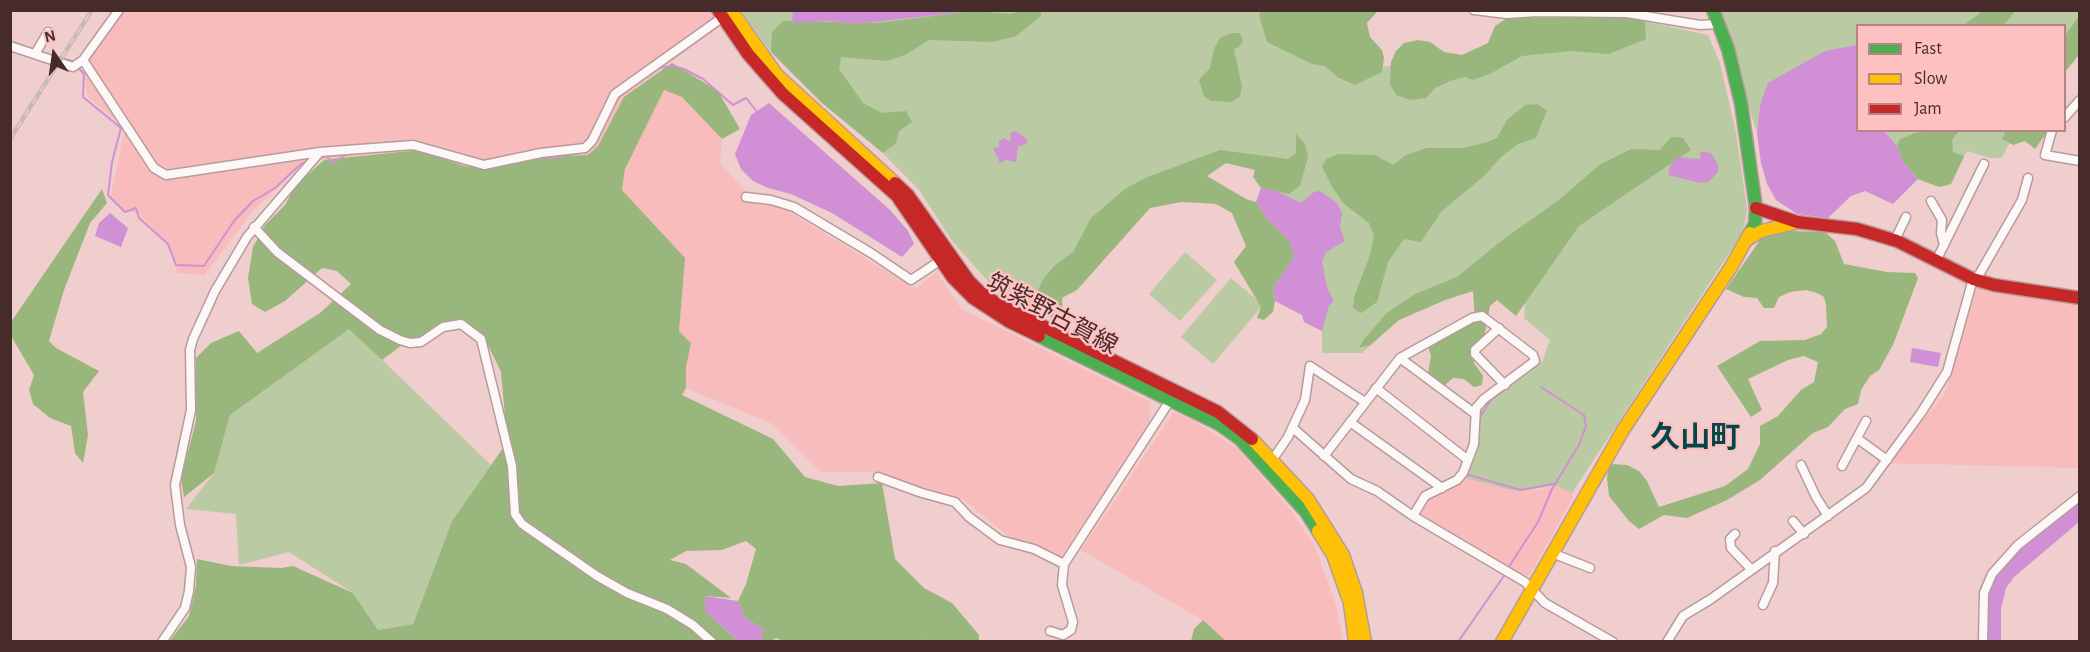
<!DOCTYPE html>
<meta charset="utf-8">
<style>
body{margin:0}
#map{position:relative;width:2090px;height:652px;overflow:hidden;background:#efcecd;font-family:"Alegreya Sans",sans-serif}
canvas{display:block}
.frame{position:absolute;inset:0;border:12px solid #472b2b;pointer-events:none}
.legend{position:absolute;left:1856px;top:24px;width:210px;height:108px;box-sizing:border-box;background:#fcc1c0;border:2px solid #b48584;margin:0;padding:8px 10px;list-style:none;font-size:18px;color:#472b2b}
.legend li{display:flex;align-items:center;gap:12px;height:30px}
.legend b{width:30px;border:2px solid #b48584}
.north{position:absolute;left:24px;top:24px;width:60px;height:60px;-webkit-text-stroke:4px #fcc1c0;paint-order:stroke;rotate:347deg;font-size:16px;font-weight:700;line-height:24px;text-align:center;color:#472b2b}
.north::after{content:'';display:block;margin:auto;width:21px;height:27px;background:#472b2b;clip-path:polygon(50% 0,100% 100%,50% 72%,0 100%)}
</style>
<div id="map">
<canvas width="2090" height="652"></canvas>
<div class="frame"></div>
<ul class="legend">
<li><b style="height:8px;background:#4caf50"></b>Fast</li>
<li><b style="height:8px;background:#ffc107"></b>Slow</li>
<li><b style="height:8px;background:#c62828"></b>Jam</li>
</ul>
<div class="north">N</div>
</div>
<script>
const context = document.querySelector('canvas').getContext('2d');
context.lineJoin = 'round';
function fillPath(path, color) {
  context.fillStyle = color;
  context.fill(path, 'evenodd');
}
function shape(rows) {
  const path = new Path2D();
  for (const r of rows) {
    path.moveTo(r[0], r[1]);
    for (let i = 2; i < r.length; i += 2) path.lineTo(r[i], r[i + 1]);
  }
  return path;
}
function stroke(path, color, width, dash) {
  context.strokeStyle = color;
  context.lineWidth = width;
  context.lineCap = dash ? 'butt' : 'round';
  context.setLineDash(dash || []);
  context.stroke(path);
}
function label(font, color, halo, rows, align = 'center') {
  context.font = font + ' "Alegreya Sans","Noto Sans JP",sans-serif';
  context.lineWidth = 5;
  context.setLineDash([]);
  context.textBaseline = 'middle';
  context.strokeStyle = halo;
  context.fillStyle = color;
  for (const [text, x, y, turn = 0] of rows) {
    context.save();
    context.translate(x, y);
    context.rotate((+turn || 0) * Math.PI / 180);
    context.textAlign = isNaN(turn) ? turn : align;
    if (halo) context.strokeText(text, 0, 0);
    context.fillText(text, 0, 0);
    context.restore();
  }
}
const built = shape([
 [113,11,741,11,624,97,598,146,588,155,543,157,490,168,464,166,419,150,304,162,252,212,205,275,178,273,166,243,139,214,122,209,111,195,125,128,87,96,85,72,77,61],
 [664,89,682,97,722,139,720,163,756,203,781,207,916,289,937,272,961,309,1151,402,1149,425,1061,557,1011,538,962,499,870,472,821,472,773,424,686,388,686,367,691,343,679,331,684,258,622,190,625,169],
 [1976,288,2079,303,2079,468,1889,463,1945,393],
 [1173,413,1191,419,1238,449,1288,507,1315,546,1336,605,1343,641,1226,641,1203,620,1081,550],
 [1466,478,1524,491,1541,490,1554,485,1572,493,1573,497,1531,573,1524,578,1421,514,1430,497,1456,487]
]);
const green = shape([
 [741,11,1278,11,1380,67,1494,57,1625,17,1708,35,1720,63,1736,133,1747,209,1743,232,1572,493,1554,485,1524,491,1507,489,1466,478,1476,451,1476,415,1488,400,1542,362,1550,340,1524,318,1525,302,1576,221,1473,291,1445,300,1399,320,1362,353,1322,353,1322,331,1304,322,1302,315,1275,301,1289,240,1268,220,1256,202,1269,167,1235,160,1181,179,1038,306,993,287,953,242,920,191,883,153,822,103,771,52],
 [1719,11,2079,11,2079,29,2065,49,2064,26,1858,26,1856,46,1825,51,1760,105,1757,133],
 [1884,131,2015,131,2002,158,1990,158,1967,151,1951,184,1939,187,1918,179,1903,162,1897,146],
 [1185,252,1217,280,1180,321,1149,294],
 [1231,278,1263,305,1213,364,1181,337],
 [349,328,491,465,452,521,413,624,378,630,353,593,289,552,239,565,236,514,186,509,214,473,230,415]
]);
const forest = shape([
 [1262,10,1378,11,1367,23,1370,37,1382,50,1384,58,1382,72,1355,85,1337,77,1325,66,1312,64,1267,42,1259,15],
 [1984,10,2015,10,2015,11,2004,25,1964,25],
 [973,11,1011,14,1022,11,1041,11,1041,16,1016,36,993,42,929,40,905,55,887,61,841,57,839,69,863,103,882,113,906,111,912,122,899,131,896,143,883,153,822,103,771,52,772,32,783,21,878,23],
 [2079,16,2079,55,2065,72,2065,36],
 [1625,17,1645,22,1646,39,1609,54,1571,51,1522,56,1490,74,1473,80,1465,77,1450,81,1435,88,1426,98,1411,100,1396,95,1390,84,1391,62,1396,51,1404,43,1418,40,1430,42,1444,52,1462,55,1488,43,1495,26,1507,18],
 [1232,33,1240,33,1243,41,1239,47,1234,49,1242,87,1240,96,1232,102,1211,101,1204,96,1199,80,1210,68,1214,49,1220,38],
 [672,63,718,91,740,129,722,139,682,97,664,90,625,169,622,190,685,258,679,331,691,343,686,367,686,388,682,395,773,439,805,477,838,486,882,483,895,559,924,588,952,603,979,635,979,641,928,642,927,639,925,642,786,642,776,638,772,641,763,641,760,636,765,630,745,618,738,601,746,584,756,549,746,541,722,550,686,551,670,560,686,564,731,598,705,596,705,611,738,641,169,642,189,616,196,586,197,559,231,566,281,568,293,566,353,593,378,630,413,624,452,521,510,438,505,417,501,372,485,339,470,326,461,324,406,342,382,360,349,329,230,415,214,473,184,497,181,479,196,421,196,358,211,343,239,331,257,353,320,313,351,284,337,271,322,268,285,301,265,312,252,304,248,278,253,247,265,225,285,205,295,186,324,160,419,150,464,166,490,168,543,157,588,155,598,146,624,97],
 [1537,104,1547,110,1536,138,1518,144,1501,157,1484,176,1441,212,1421,242,1404,239,1388,262,1377,302,1361,313,1353,308,1354,297,1370,255,1374,236,1369,223,1343,203,1333,188,1322,167,1326,159,1339,154,1375,155,1393,165,1406,155,1427,148,1463,148,1488,142,1497,138,1507,120,1525,105],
 [1938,131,1959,131,1952,140,1953,152,1964,156,1951,184,1939,187,1918,179,1903,162,1897,146,1900,139,1915,133],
 [2006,131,2048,131,2035,149,2025,141,2013,145,2002,139],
 [1296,134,1305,144,1308,157,1300,186,1289,194,1261,188,1253,177,1255,170,1226,163,1207,176,1246,199,1256,202,1268,220,1289,240,1294,257,1273,288,1275,301,1273,312,1264,320,1257,318,1261,307,1234,262,1246,246,1232,213,1216,204,1203,203,1181,202,1150,208,1077,290,1062,298,1063,311,1052,318,1030,309,1042,281,1053,267,1073,252,1091,218,1125,189,1145,178,1220,150,1288,159,1296,153],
 [1671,137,1683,138,1691,150,1579,226,1516,316,1497,300,1490,306,1484,338,1473,350,1474,363,1483,376,1482,385,1474,387,1464,379,1453,378,1444,386,1428,373,1431,356,1428,346,1475,319,1473,291,1445,300,1399,320,1370,345,1359,348,1364,339,1387,313,1415,294,1457,277,1505,238,1559,200,1599,165,1631,149,1660,150],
 [102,189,107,203,90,223,64,290,49,341,56,348,99,371,83,392,88,435,83,463,75,453,71,426,50,418,33,404,29,390,34,375,11,336,11,322],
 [1790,231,1825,232,1835,241,1844,264,1887,272,1915,273,1918,278,1893,345,1879,370,1870,376,1861,390,1858,404,1845,409,1828,427,1813,433,1760,480,1727,500,1687,518,1664,515,1639,529,1629,521,1609,496,1607,479,1608,468,1611,464,1627,465,1639,471,1647,481,1659,507,1725,486,1748,469,1760,444,1760,426,1778,416,1801,390,1814,382,1818,362,1804,356,1788,360,1748,379,1762,410,1751,417,1717,366,1760,341,1805,340,1821,334,1827,327,1826,305,1824,297,1817,293,1806,290,1790,292,1779,297,1774,308,1764,308,1757,298,1744,297,1726,289,1760,240,1769,235],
 [1203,620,1226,641,1191,641,1194,629]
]);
const water = shape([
 [793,11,793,10,973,11,855,24,830,21,792,23],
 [1857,45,1858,130,1884,131,1897,146,1903,162,1918,179,1893,204,1865,191,1851,196,1828,218,1797,214,1776,200,1767,184,1761,163,1757,133,1760,105,1768,83,1825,51],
 [769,103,890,210,908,231,914,244,902,257,832,213,791,194,768,188,753,181,741,169,735,154,751,115],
 [1015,131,1027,139,1027,144,1018,146,1016,162,1006,160,1000,163,993,148,999,147,999,141,1004,138,1010,142,1011,133],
 [1705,152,1711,153,1718,165,1718,172,1708,182,1700,183,1668,175,1670,166,1678,157,1697,159,1701,158,1700,152],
 [1261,188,1276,191,1301,203,1314,192,1320,191,1337,203,1342,213,1340,227,1345,241,1326,252,1322,261,1327,287,1334,301,1329,306,1322,331,1304,322,1302,315,1275,301,1273,288,1294,257,1289,240,1268,220,1256,202],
 [110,213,128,228,121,247,95,236,99,223],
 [1912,348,1941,353,1938,367,1910,362],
 [2079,500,2079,522,2014,577,2006,588,2001,609,2001,641,1986,642,1986,606,1995,577,2008,561],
 [705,596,738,601,745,618,765,630,760,636,763,641,738,641,705,611]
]);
const stream = shape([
 [49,55,72,61,84,74,83,97,121,128,112,162,108,195,125,212,136,208,139,218,168,244,176,265,204,266,234,221,253,201,275,188,301,164,308,161],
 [658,68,673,66,684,69,703,79,733,105,746,98,758,113],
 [617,99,631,87],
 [541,157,552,158,585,152],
 [319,158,326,156,333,163,347,154],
 [1480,417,1490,401,1506,388],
 [1466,474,1520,490,1554,484],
 [1508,568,1538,522,1552,489,1579,445,1586,426,1584,415,1541,387],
 [1458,642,1506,573]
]);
const street = shape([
 [1474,10,1507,14,1537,12,1627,13,1700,25,1718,24],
 [10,46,73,67,83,60,119,10],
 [35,54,48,32],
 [83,60,154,168,166,175,320,152,413,145,484,165,541,153,585,148,592,141,615,94,723,17],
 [2064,118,2080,100],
 [2052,130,2045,155,2080,161],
 [746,197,771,200,794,207,871,253,911,280,941,260],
 [1931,201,1942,220,1941,233,1944,245],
 [254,227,277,252,380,330,400,340,410,343,421,342,443,327,461,324,481,339,512,466,515,514,522,524,597,576,627,593,667,609,693,625,712,642],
 [1895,240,1906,217],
 [1937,259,1984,164],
 [1976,280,2022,200,2028,178],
 [1499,328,1475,350,1475,354,1505,385],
 [1400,358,1474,413],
 [1376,388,1468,460,1463,473,1457,480,1425,496,1413,516],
 [1350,422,1442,488],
 [1293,428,1351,479,1377,491,1413,516,1525,582,1545,603,1613,642],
 [1858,439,1887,460],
 [1324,456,1400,358,1472,318,1482,316,1533,355,1535,361,1484,399,1476,408,1474,444,1468,460],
 [1273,459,1288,437,1305,400,1310,366,1365,402],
 [1801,465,1816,497,1828,516],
 [1842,466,1866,421],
 [878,477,922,493,955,502,969,517,1000,540,1034,549,1064,564],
 [1793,521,1804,534],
 [1735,534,1730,539,1731,548,1751,569],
 [1552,553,1590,568],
 [1763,605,1773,583,1775,551],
 [1050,631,1063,635,1071,630,1073,622,1062,585,1064,564,1171,399],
 [162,642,185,608,189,591,191,567,180,525,175,485,191,410,190,350,193,339,215,291,247,237,320,152],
 [1667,642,1683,616,1711,599,1866,488,1921,413,1947,372,1973,279],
 [1983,642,1984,593,1992,574,2018,545,2080,496]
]);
const fast = shape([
 [1713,10,1728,49,1741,103,1756,208,1755,224,1750,233],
 [1039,336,1219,424,1240,439,1306,512,1318,531]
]);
const slow = shape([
 [731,10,777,75,895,183],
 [1748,239,1761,231,1795,223],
 [1252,439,1308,499,1343,555,1356,593,1365,642],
 [1318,531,1333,555,1350,603,1355,642],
 [1502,642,1623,430,1731,267,1750,233]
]);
const jam = shape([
 [718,10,748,54,783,94,897,196,953,278,973,298,1008,321,1039,336],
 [895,183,908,195,969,281,980,292,996,303,1218,412,1252,439],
 [1756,208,1797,222,1857,229,1897,241,1973,279,1994,285,2080,298]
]);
const rail = shape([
 [10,139,92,10]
]);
const streetNames = [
 ["筑紫野古賀線",1052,314,28]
];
const districtNames = [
 ["久山町",1695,438]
];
fillPath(built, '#f7bcbb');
fillPath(green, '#bacaa2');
fillPath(forest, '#99b77c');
fillPath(water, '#d18fd5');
stroke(stream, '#d18fd5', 2);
stroke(street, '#b79b9b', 11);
stroke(fast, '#b79b9b', 15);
stroke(slow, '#b79b9b', 15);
stroke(jam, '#b79b9b', 15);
stroke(street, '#fdf8f8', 8);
stroke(fast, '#4caf50', 12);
stroke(slow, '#ffc107', 12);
stroke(jam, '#c62828', 12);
stroke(rail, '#c3baba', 4.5);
stroke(rail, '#fcc1c0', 2, [7]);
label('24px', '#472b2b', '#fcc1c0', streetNames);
label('bold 30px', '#034749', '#fcc1c0', districtNames);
</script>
